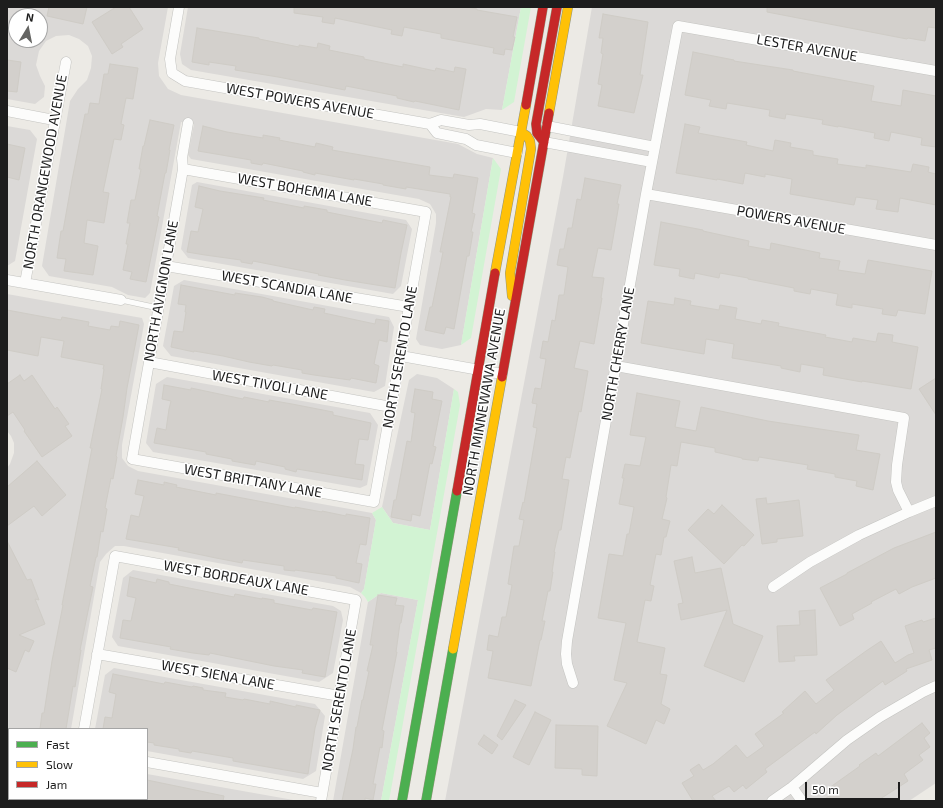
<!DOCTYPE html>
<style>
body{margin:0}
#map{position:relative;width:943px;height:808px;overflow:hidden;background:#eceae5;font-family:"Exo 2",sans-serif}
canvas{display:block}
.frame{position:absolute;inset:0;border:8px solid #1d1d1d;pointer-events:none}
.legend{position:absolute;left:8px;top:728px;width:140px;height:72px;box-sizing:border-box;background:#fff;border:1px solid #a5a5a5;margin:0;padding:5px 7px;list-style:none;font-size:12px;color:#1d1d1d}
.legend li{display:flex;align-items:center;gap:8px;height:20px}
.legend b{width:20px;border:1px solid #a5a5a5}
.north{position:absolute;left:8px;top:8px;width:40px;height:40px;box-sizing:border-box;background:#fff;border:1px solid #a5a5a5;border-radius:50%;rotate:10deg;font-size:11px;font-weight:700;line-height:16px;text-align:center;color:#1d1d1d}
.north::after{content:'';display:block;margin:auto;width:14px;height:18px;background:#656563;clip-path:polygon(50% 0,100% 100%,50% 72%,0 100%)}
.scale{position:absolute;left:805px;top:782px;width:95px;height:18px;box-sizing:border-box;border:2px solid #1d1d1d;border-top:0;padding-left:5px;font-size:12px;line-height:14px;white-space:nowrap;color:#1d1d1d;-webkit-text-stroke:3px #fff;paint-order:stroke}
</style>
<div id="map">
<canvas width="943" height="808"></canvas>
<div class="frame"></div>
<ul class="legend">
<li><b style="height:5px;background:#4caf50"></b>Fast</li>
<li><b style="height:5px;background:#ffc107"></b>Slow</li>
<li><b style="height:5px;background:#c62828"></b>Jam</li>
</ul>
<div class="north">N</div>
<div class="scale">50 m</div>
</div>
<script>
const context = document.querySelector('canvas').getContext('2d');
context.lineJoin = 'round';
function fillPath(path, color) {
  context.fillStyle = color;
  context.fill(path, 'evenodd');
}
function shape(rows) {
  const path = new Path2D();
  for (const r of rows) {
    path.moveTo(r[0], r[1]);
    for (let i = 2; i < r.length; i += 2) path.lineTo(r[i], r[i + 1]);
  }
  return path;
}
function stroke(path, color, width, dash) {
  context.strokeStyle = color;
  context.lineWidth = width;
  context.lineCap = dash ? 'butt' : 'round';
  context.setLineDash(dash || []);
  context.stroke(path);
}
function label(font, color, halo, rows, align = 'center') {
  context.font = font + ' "Exo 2",sans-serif';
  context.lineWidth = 3;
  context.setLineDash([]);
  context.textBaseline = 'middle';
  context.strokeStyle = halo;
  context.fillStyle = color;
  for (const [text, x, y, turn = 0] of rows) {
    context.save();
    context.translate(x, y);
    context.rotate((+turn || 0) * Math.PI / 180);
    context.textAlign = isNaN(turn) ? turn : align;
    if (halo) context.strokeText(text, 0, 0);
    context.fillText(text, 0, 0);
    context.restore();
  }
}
const residential = shape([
 [7,7,168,7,158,63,159,76,168,89,181,95,458,144,477,154,493,158,461,345,442,349,420,345,416,339,436,223,436,214,430,204,419,199,191,159,188,155,194,124,181,122,150,293,145,298,128,295,112,287,49,276,42,266,70,101,78,89,87,80,91,68,92,56,88,46,79,39,69,35,56,36,46,41,39,51,36,65,40,76,45,86,44,97,35,104,7,99],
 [16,16,40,16,40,40,16,40],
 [188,7,521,7,502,110,486,109,464,117,191,70,182,64,180,54],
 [592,7,936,7,936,783,909,801,445,801,563,177],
 [7,126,30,130,37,139,15,261,7,266],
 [197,182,406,220,412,229,401,286,393,294,188,258,181,249,192,185],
 [184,280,389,317,394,327,385,386,374,392,171,356,163,346,174,286],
 [7,294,142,318,144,324,122,445,122,458,128,466,138,471,372,513,376,520,364,589,361,593,350,587,124,546,115,546,106,554,100,562,71,729,9,729,9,799,59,799,58,801,7,801,7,468,10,464,14,453,14,443,11,436,7,431],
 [417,374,437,378,454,389,430,530,393,523,382,507,409,380],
 [167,377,370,413,378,425,367,485,360,488,153,452,146,443,156,384],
 [133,570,333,606,341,611,343,620,333,673,319,682,118,646,112,637,123,578],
 [381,593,418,600,381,801,333,801,368,602],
 [114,668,315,704,325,716,316,771,303,779,147,751,147,729,95,729,105,675],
 [147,774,299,801,300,801,82,801,82,799,147,799]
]);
const park = shape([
 [521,7,531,7,514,102,502,110],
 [493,158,501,169,471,338,461,345],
 [454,389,458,392,460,405,389,801,381,801,418,600,381,593,368,602,365,597,361,593,364,589,376,520,372,513,382,507,393,523,430,530]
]);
const building = shape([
 [49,7,87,7,83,24,47,16,49,7],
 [116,7,129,7,143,29,121,44,123,47,112,54,92,22,116,7],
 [294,7,467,7,477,9,477,10,517,17,513,37,515,37,512,50,505,49,504,55,493,53,494,48,441,38,441,34,404,27,402,36,391,34,392,30,335,18,334,24,322,22,323,17,294,13,294,7],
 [767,7,936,7,936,28,928,27,925,41,908,38,907,39,767,12,767,7],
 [603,14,648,22,640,75,643,75,634,113,598,106,602,85,598,84,603,54,601,53,603,38,599,38,603,14],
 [197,28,259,38,259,39,299,47,299,45,317,48,318,43,330,46,329,50,364,57,364,59,403,67,403,64,435,71,436,68,454,72,455,67,466,69,459,110,415,101,414,102,397,98,397,96,346,86,345,90,278,77,235,70,236,66,209,62,209,65,192,62,197,28],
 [693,52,734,60,734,61,793,70,793,71,874,86,871,101,901,106,903,90,936,96,936,147,921,145,922,138,891,132,889,141,874,138,875,133,838,126,838,127,822,124,823,120,786,114,785,119,769,116,770,110,727,103,726,109,709,106,711,100,685,95,693,52],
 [7,60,21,62,17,92,7,91,7,60],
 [110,64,138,68,133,99,126,98,121,124,124,125,121,140,114,139,103,192,109,193,104,223,87,220,84,243,98,246,93,275,64,271,66,259,57,258,61,231,63,231,72,180,85,114,88,114,90,103,99,104,104,74,108,74,110,64],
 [150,120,174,125,169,150,170,150,166,173,165,173,157,216,159,217,146,282,130,279,132,272,123,270,128,244,126,244,130,223,127,223,131,200,135,200,141,169,139,169,143,146,144,146,150,120],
 [685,124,700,127,698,133,747,142,746,145,773,151,775,140,791,143,790,147,813,151,813,155,838,159,837,164,866,168,866,165,911,172,913,164,929,167,928,172,936,174,936,205,900,198,898,212,876,209,878,200,856,197,854,205,790,194,792,179,765,174,765,177,745,173,743,184,717,179,717,180,676,173,685,124],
 [203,126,227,132,263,138,263,135,280,138,279,140,315,147,316,143,333,147,332,150,430,167,429,175,453,178,454,174,478,178,472,213,475,214,471,232,473,232,469,256,467,256,454,329,446,327,444,334,425,330,430,307,432,307,443,252,440,252,451,197,450,197,450,194,406,187,406,189,383,185,383,184,354,179,354,180,315,173,315,175,303,172,303,171,263,163,262,165,251,163,251,160,198,151,203,126],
 [7,144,25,148,19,180,7,177,7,144],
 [585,178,621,185,617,204,619,204,611,250,598,248,592,277,604,278,601,298,602,298,594,344,580,341,574,368,588,371,581,412,579,411,570,458,566,457,562,479,569,480,561,530,559,530,554,552,555,552,552,572,553,572,550,591,548,591,542,621,545,621,541,640,540,640,531,686,488,678,493,651,487,650,489,635,498,637,502,617,506,617,512,585,508,584,514,546,519,546,524,520,519,519,523,502,524,503,537,428,533,427,537,404,532,403,535,388,541,389,546,359,540,358,543,341,548,342,552,320,555,321,559,295,564,295,568,267,557,265,560,249,564,249,568,228,572,228,577,199,581,200,585,178],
 [199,186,220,191,264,198,263,200,304,208,304,206,327,210,327,212,382,223,383,220,407,225,401,253,395,288,345,280,318,275,319,274,253,261,252,264,241,262,241,260,205,255,187,252,191,231,198,232,203,209,195,207,199,186],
 [661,222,703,230,703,231,749,241,748,246,770,250,771,243,820,253,819,258,840,261,838,270,865,274,868,260,932,271,925,314,898,310,896,316,882,314,883,309,852,304,852,308,836,305,838,294,811,289,810,294,794,291,794,288,748,279,748,278,720,273,719,278,695,273,694,279,679,276,680,269,654,265,661,222],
 [181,285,235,295,235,293,262,297,273,300,273,301,313,310,314,307,325,309,324,313,375,324,376,319,389,321,387,342,379,340,374,364,379,366,376,383,351,378,350,380,314,375,302,373,302,370,273,365,272,366,249,362,223,356,194,351,194,352,171,347,174,331,183,332,186,312,185,312,186,305,178,304,181,285],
 [675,298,691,301,690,305,719,310,720,305,737,308,735,319,761,324,762,320,779,323,778,326,826,335,825,337,852,342,853,338,876,342,878,333,893,335,892,342,918,347,911,389,862,381,862,382,823,375,824,368,801,364,800,372,781,368,781,366,732,358,734,344,706,339,704,354,641,343,648,301,674,305,675,298],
 [7,310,61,320,62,317,89,322,88,326,110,330,111,326,119,327,120,321,139,325,127,388,123,417,116,456,117,457,113,479,111,478,105,508,107,509,103,532,101,531,97,557,96,557,90,586,93,587,80,650,81,650,75,687,73,686,66,729,40,729,42,713,44,713,52,661,63,605,62,605,92,448,90,448,102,389,101,389,104,369,103,369,104,365,61,357,64,341,41,337,38,356,7,350,7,310],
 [20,375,24,381,32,375,55,409,57,407,69,424,65,426,72,436,42,457,24,431,25,430,13,412,7,416,7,384,20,375],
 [936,378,936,415,919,389,936,378],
 [164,385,191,390,191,388,243,399,244,397,269,402,269,400,292,404,333,412,333,415,371,423,368,440,359,439,355,464,364,465,362,480,297,469,296,472,285,469,285,467,256,461,255,465,232,461,232,459,206,454,206,452,154,443,157,428,166,430,169,409,171,401,162,399,164,385],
 [415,389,433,392,432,399,442,401,433,446,436,447,432,464,430,463,420,516,412,514,411,521,391,517,394,500,396,500,407,441,411,442,415,413,411,412,415,389],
 [637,393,680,401,675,427,696,431,701,407,768,421,859,435,856,450,880,454,873,490,856,486,857,481,835,477,835,474,807,469,808,465,759,457,758,461,742,459,742,458,715,452,715,448,681,442,677,466,671,465,666,497,667,498,662,519,670,521,666,537,664,537,661,555,656,554,650,585,654,586,651,601,645,600,637,642,665,648,660,674,667,675,661,704,670,709,664,724,656,720,646,744,607,726,627,683,614,680,626,623,598,618,609,554,623,556,627,534,629,534,634,507,619,504,624,478,622,478,625,464,640,466,646,437,630,435,637,393],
 [37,461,66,495,42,516,34,506,7,526,7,487,37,461],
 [138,480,164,485,164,482,177,485,176,487,216,495,216,493,295,508,295,507,322,512,322,511,346,516,346,514,370,518,366,545,360,544,356,563,362,564,359,583,336,578,336,576,295,570,295,571,284,570,284,566,243,560,242,563,216,558,178,550,179,548,126,539,131,515,139,517,144,496,135,494,138,480],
 [766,498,767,504,799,500,803,536,777,539,777,542,762,544,756,499,766,498],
 [722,505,754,535,744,546,742,545,724,564,688,530,708,509,714,514,722,505],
 [936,532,936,578,912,587,899,594,896,589,871,602,872,603,852,614,854,619,840,626,820,588,847,574,847,573,894,548,936,532],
 [7,541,27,580,31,579,39,600,35,599,45,624,19,635,34,641,29,652,25,650,16,672,7,668,7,541],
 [692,557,695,573,721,568,733,624,763,636,744,682,704,666,727,610,681,620,678,604,683,603,674,561,692,557],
 [130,577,156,583,157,579,169,582,169,584,234,597,235,594,262,599,262,598,274,600,274,603,312,610,313,608,337,612,325,677,302,673,303,670,274,666,210,653,209,655,193,653,170,649,171,647,120,638,123,620,131,621,136,598,127,596,130,577],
 [378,595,397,598,395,605,404,606,401,623,400,623,396,652,397,652,382,730,384,731,382,748,380,747,373,784,376,784,373,800,365,798,365,801,342,801,353,749,356,727,357,727,362,700,363,700,369,671,367,671,373,645,370,645,378,595],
 [815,610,817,655,794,656,795,661,779,662,777,626,800,625,799,611,815,610],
 [936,618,936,648,929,650,932,660,906,669,907,671,885,685,883,681,837,715,816,734,815,732,765,769,767,772,746,789,743,785,734,792,729,786,712,796,716,801,693,801,682,783,694,776,690,770,699,764,703,770,713,764,736,745,747,758,764,746,755,734,784,713,782,712,805,691,816,704,834,690,826,680,866,651,881,641,895,663,908,655,914,653,905,626,922,620,923,622,936,618],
 [113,674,164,684,165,682,192,687,193,686,203,688,203,690,226,693,225,697,243,700,244,699,270,704,270,701,296,707,296,705,320,710,315,728,308,774,233,761,233,758,192,751,191,753,179,751,179,749,154,745,154,743,147,742,147,729,103,729,105,717,112,718,116,694,109,692,113,674],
 [515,700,526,705,502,740,497,736,515,700],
 [535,712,551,720,529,765,513,757,535,712],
 [922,723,930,733,924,738,930,747,919,755,923,760,904,774,908,781,877,801,822,801,833,793,829,788,860,766,859,765,876,753,878,756,922,723],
 [556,725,598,726,597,776,582,775,582,769,555,768,556,725],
 [484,735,498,745,492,754,478,744,484,735],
 [147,780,224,796,223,801,147,801,147,780]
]);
const lane = shape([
 [121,300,158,308]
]);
const street = shape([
 [179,7,170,59,172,73,185,81,430,124,441,120,469,125,480,124,521,132],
 [7,111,54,120],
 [430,124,437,133,466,139,476,145,517,153],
 [547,126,655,147],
 [544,142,652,162],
 [183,169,426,212,374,502,132,459,183,169,182,158,188,123],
 [646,194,936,245],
 [166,266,409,307],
 [7,280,121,300],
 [25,283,66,62],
 [401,356,502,374],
 [149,362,391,407],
 [616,366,904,418,897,465,896,482,898,490,909,512],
 [773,587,810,562,859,535,909,512,936,501],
 [97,654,340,696],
 [573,683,567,664,566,654,567,641,646,194,678,26,936,71],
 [84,729,115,556,356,600,321,801],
 [147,762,322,793],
 [792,787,802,801],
 [71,801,71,799],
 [772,801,792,787,847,740,880,717,923,692,936,686]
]);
const fast = shape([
 [402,801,457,491],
 [426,801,453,649]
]);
const slow = shape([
 [549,113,568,7],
 [495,273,526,105],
 [512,296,510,273,531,149,530,141,527,136,521,132],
 [453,649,502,377]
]);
const jam = shape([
 [526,105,543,7],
 [544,142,537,133,536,124,557,7],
 [502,377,549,113],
 [457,491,495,273]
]);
const streetNames = [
 ["LESTER AVENUE",807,48,10],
 ["WEST POWERS AVENUE",300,101,10],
 ["NORTH ORANGEWOOD AVENUE",45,172,-80],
 ["WEST BOHEMIA LANE",305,190,10],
 ["POWERS AVENUE",791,220,10],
 ["WEST SCANDIA LANE",287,287,10],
 ["NORTH AVIGNON LANE",161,291,-80],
 ["NORTH CHERRY LANE",618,354,-80],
 ["NORTH SERENTO LANE",400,357,-80],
 ["WEST TIVOLI LANE",270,385,10],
 ["NORTH MINNEWAWA AVENUE",484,402,-80],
 ["WEST BRITTANY LANE",253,481,10],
 ["WEST BORDEAUX LANE",236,578,10],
 ["WEST SIENA LANE",218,675,10],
 ["NORTH SERENTO LANE",339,700,-80]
];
fillPath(residential, '#dbd9d7');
fillPath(park, '#d2f3d3');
fillPath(building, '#d3d0cc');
stroke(building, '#cfccc6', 1);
stroke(lane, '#c4c4c1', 6);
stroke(street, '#c4c4c1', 11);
stroke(fast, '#93967c', 10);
stroke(slow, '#93967c', 10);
stroke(jam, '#93967c', 10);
stroke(lane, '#fcfcfb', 5);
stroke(street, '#fcfcfb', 10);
stroke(fast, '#4caf50', 9);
stroke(slow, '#ffc107', 9);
stroke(jam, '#c62828', 9);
label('14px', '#1d1d1d', '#fff', streetNames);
</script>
